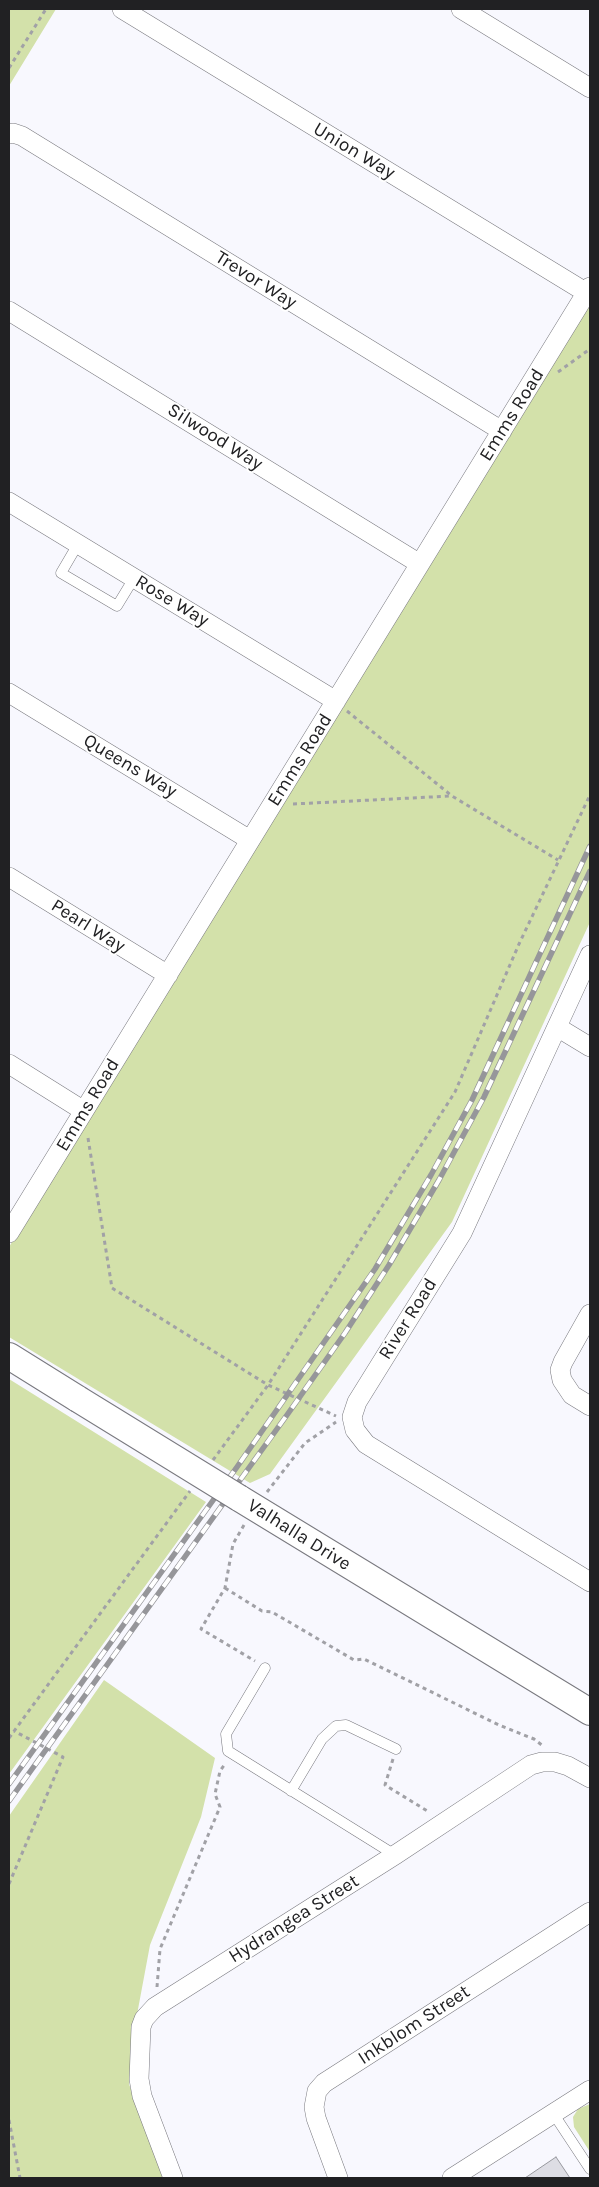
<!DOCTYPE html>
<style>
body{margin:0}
#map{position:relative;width:599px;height:2187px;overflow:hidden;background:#f8f8fe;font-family:Karla,sans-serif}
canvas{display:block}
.frame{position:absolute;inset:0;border:10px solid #212123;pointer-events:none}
</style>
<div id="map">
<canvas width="599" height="2187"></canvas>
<div class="frame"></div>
</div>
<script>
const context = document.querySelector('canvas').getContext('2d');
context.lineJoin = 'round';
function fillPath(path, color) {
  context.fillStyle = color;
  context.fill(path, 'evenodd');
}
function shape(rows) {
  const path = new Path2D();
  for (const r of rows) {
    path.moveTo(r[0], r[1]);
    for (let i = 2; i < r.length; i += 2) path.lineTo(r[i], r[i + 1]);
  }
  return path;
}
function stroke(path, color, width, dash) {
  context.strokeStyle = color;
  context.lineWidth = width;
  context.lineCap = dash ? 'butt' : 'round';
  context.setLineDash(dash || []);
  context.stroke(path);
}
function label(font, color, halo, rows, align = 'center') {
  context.font = font + ' Karla,sans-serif';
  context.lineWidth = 4;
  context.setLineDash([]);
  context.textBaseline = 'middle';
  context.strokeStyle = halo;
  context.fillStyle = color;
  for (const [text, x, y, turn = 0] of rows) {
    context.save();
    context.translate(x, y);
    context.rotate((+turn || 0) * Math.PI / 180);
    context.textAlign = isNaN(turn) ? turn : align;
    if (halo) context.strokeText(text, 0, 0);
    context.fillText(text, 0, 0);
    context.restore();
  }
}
const green = shape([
 [9,9,56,9,9,86],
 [590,302,590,922,452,1222,270,1474,250,1483,9,1337,9,1247],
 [9,1379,206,1502,9,1774],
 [104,1680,215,1758,201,1817,150,1945,136,2020,129,2084,164,2178,9,2178,9,1816],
 [590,2104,590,2152,574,2127,573,2117,578,2109]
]);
const building = shape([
 [556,2157,570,2178,525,2178,556,2157]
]);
const path = shape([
 [9,68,46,9],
 [558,372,590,349],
 [347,711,452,796,558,860],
 [293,804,451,796],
 [88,1138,112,1288,268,1385,336,1416],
 [213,1460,268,1385,455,1092,519,944,590,795],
 [267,1492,305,1443,336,1422],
 [244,1525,233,1544,225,1588,201,1629,255,1661],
 [225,1588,262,1611,272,1612,354,1660,364,1659,499,1725,534,1739,543,1746],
 [9,1738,190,1491],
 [393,1759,385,1785,429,1812],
 [9,1884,63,1757,14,1731],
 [157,1987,160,1949,220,1807,215,1794,220,1771,225,1764],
 [9,2120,20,2178]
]);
const lane = shape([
 [78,544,61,573,117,606,134,578],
 [265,1668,226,1734,228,1751,395,1855],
 [291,1791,322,1739,336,1726,346,1725,396,1749],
 [553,2113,590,2169]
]);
const street = shape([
 [122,9,587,293],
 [461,9,590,88],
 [9,134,13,133,22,136,502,431],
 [9,311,420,564],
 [9,502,336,701],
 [9,693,250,840],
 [9,877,168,975],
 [590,955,462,1233,357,1402,352,1417,355,1430,366,1444,590,1582],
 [557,1027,590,1047],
 [9,1064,84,1111],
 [9,1233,590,287],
 [590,1314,563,1362,560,1370,562,1380,572,1395,590,1406],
 [173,2178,142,2096,139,2079,141,2027,144,2019,155,2007,395,1855,531,1765,542,1762,555,1762,568,1766,590,1778],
 [338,2178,316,2118,314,2107,317,2091,324,2083,590,1912],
 [452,2178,590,2090]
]);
const secondary = shape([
 [9,1356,78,1399],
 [239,1498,590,1712]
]);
const rail = shape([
 [9,1784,237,1467,375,1269,431,1175,472,1100,590,846],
 [9,1801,287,1415,345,1333,389,1265,439,1180,484,1097,590,871]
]);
const secondaryBridge = shape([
 [78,1399,239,1498]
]);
const streetNames = [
 ["Union Way",354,151,31],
 ["Trevor Way",256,280,32],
 ["Emms Road",512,415,-58],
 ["Silwood Way",215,437,32],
 ["Rose Way",172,601,31],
 ["Emms Road",300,760,-58],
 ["Queens Way",130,766,31],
 ["Pearl Way",88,926,32],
 ["Emms Road",88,1105,-59],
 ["River Road",408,1319,-58],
 ["Valhalla Drive",299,1535,32],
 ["Hydrangea Street",294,1919,-32],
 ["Inkblom Street",414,2025,-33]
];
fillPath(green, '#d3e1aa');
fillPath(building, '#dddde4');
stroke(building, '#97989e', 1);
stroke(lane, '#79797f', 11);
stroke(street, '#79797f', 20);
stroke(secondary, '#79797f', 28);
stroke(path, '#a1a1a6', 3, [4, 4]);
stroke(lane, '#fff', 10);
stroke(street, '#fff', 19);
stroke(secondary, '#fff', 26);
stroke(rail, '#96969a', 5.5);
stroke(rail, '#fff', 4, [11]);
stroke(secondaryBridge, '#79797f', 28, []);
stroke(secondaryBridge, '#fff', 26);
label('19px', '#212123', '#fff', streetNames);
</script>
